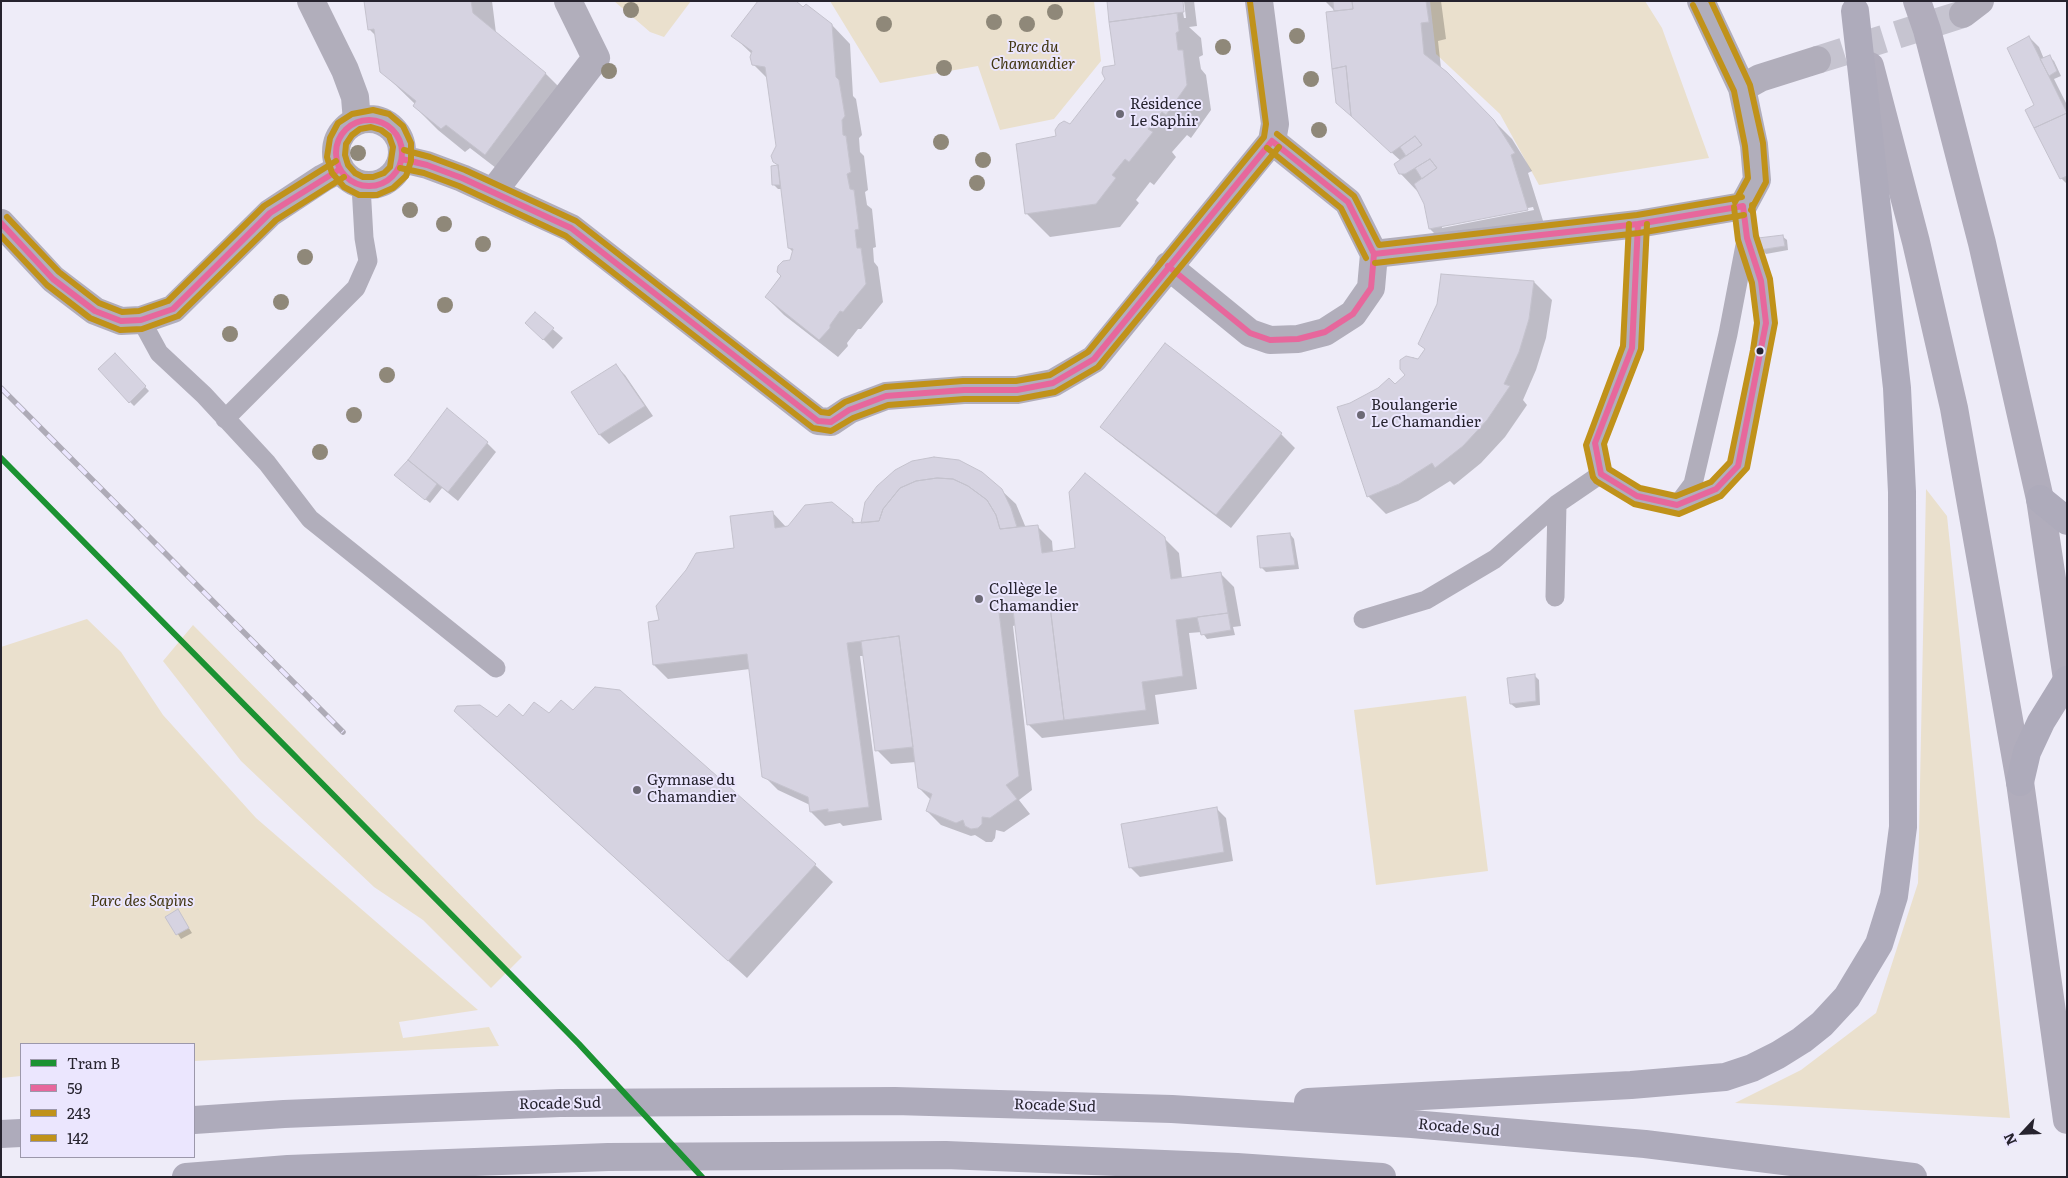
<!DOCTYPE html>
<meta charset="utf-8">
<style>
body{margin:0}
#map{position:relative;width:2068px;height:1178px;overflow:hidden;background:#eeecf8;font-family:Literata,serif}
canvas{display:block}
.frame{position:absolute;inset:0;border:2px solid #26232e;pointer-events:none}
.legend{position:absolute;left:20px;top:1043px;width:175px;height:115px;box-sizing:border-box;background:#ebe6fe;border:1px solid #9c98ab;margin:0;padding:6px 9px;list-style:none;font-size:15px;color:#26232e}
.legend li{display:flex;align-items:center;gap:10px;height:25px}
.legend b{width:25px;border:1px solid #9c98ab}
.north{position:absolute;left:1998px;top:1108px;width:50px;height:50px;-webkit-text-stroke:4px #ebe6fe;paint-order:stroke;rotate:245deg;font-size:14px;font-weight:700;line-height:20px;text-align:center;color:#26232e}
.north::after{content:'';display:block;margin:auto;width:18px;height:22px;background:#26232e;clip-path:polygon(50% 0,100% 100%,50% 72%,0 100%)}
</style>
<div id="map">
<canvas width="2068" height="1178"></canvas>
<div class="frame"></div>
<ul class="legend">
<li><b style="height:6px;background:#1b9232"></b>Tram B</li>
<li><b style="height:6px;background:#e7679c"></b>59</li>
<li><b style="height:6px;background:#c0921a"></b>243</li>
<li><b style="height:6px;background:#c0921a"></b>142</li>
</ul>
<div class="north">N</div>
</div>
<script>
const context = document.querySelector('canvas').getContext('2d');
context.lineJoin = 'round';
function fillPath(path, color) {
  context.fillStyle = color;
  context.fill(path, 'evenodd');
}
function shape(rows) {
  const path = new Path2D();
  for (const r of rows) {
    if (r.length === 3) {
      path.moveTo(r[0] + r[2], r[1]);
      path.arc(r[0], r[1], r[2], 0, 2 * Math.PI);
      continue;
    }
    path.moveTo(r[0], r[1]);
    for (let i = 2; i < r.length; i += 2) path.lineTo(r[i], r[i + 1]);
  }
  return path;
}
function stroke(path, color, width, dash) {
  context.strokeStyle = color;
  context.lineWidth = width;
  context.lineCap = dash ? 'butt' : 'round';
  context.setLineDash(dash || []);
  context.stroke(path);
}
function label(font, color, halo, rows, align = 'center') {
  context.font = font + ' Literata,serif';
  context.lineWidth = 4;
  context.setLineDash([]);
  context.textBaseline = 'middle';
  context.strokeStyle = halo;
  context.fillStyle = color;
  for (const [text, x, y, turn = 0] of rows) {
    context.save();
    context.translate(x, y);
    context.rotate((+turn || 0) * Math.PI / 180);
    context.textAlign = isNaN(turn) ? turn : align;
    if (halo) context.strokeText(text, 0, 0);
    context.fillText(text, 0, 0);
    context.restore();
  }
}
const green = shape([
 [614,1,691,1,664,37,650,32],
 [830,1,1094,1,1101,61,1054,119,1000,130,978,66,880,83],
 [1430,1,1645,1,1662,28,1709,158,1539,185,1500,114,1436,54],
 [1926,489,1947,516,2010,1118,1735,1103,1801,1070,1876,1013,1918,883],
 [87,619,121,652,163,715,256,818,478,1010,399,1022,403,1038,489,1027,499,1046,194,1061,194,1044,21,1044,21,1076,1,1078,1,647],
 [193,625,522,957,491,988,423,920,374,887,241,761,163,661],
 [1466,696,1488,871,1376,885,1354,710]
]);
const shadow = shape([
 [365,1,492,1,496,33,546,74,570,98,509,178,470,148,465,152,438,130,414,106,415,104,381,71,377,37,369,29],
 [1108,1,1181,1,1184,18,1186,18,1184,1,1194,1,1197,26,1189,27,1201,38,1203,55,1199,57,1201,69,1206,75,1211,110,1191,138,1187,135,1172,152,1176,157,1154,185,1150,182,1136,200,1139,203,1120,227,1050,237,1026,213,1057,137,1071,126,1116,66],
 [1325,1,1441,1,1446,39,1438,41,1441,68,1512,139,1532,171,1528,173,1545,227,1448,247,1430,229,1425,204,1418,192,1400,173,1401,161,1357,121,1336,12],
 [1533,207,1534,210,1442,228,1442,225],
 [804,8,832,25,850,44,853,96,856,99,862,135,859,138,860,152,864,156,868,190,865,192,867,205,872,209,876,247,873,248,874,262,878,267,883,302,861,329,858,329,847,343,848,346,838,357,784,315,766,297,791,261,793,252,789,248,782,189,778,189,774,185,772,167,779,167,774,161,777,146,768,79,753,64,752,54,733,36],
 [2029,37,2039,47,2044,59,2049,56,2054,61,2061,76,2054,79,2067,105,2067,184,2061,178,2035,105],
 [1782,236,1787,240,1788,250,1766,254,1761,249],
 [1534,282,1552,300,1546,338,1536,370,1523,400,1527,405,1505,437,1481,463,1454,485,1450,481,1418,501,1386,514,1368,496,1395,385,1407,375,1404,359,1413,357,1418,361,1426,350,1420,344],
 [535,314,563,338,553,349,536,332],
 [115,355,149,391,134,406,130,402],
 [615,365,625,375,653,416,609,444,600,435,573,392],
 [1102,427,1281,434,1295,448,1231,528,1116,440],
 [487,443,496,452,458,501,442,488,430,503,400,479,413,464],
 [1001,490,1016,504,1026,528,1038,527,1052,541,1053,553,1164,538,1179,553,1182,578,1220,573,1234,587,1241,626,1233,627,1235,635,1207,639,1202,632,1189,633,1197,689,1155,695,1159,724,1042,738,1028,724,1016,625,1013,626,1032,790,1019,800,1030,814,1004,832,996,830,995,838,992,842,986,842,975,835,971,836,941,825,927,811,931,800,919,788,916,762,891,764,877,750,864,656,860,656,882,820,843,826,840,823,825,826,811,812,810,805,778,790,764,776,750,669,668,679,654,665,649,623,661,620,772,512,786,527,852,520,857,524],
 [1290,534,1294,539,1299,569,1266,572,1262,568],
 [1534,675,1539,680,1540,705,1516,708,1511,704],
 [573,712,815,865,833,882,747,978,473,729,497,719],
 [1216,808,1226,818,1233,861,1140,877,1130,867],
 [178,911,192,933,181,939,167,917]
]);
const building = shape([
 [364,1,471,1,473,13,546,73,485,155,446,125,441,129,413,106,416,101,380,72,374,29,368,30,364,1],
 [758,1,796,1,803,7,806,4,832,24,836,77,839,80,845,116,842,120,843,135,846,136,851,172,847,174,850,189,854,190,859,229,855,230,857,248,861,248,866,284,843,312,840,311,830,325,830,328,819,340,765,297,781,276,777,272,778,266,783,261,790,260,793,249,788,248,778,165,773,162,771,156,776,146,765,67,752,65,750,57,752,51,731,36,758,1],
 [1107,1,1183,1,1184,12,1109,22,1107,1],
 [1333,1,1352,1,1353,9,1334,11,1333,1],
 [1352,1,1426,1,1429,22,1421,23,1424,54,1447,72,1494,120,1515,153,1511,155,1528,210,1429,229,1424,204,1414,184,1437,168,1430,159,1405,174,1399,174,1394,164,1422,145,1415,136,1391,153,1351,116,1346,66,1332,69,1326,12,1353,9,1352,1],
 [1177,13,1179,31,1176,33,1178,50,1183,50,1187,85,1166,115,1162,112,1148,129,1153,132,1129,162,1125,159,1112,175,1116,178,1096,204,1025,214,1016,144,1056,136,1055,130,1059,124,1064,121,1070,124,1105,79,1102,73,1103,67,1115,65,1109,22,1177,13],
 [2029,36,2067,113,2034,128,2025,110,2034,105,2007,48,2029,36],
 [2050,55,2057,71,2049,76,2040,59,2050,55],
 [1346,66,1351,116,1336,103,1332,69,1346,66],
 [2067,113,2067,176,2060,179,2034,128,2067,113],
 [1415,136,1422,145,1406,156,1400,147,1415,136],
 [1430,159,1437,168,1422,179,1415,168,1430,159],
 [778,165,780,185,772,185,771,166,778,165],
 [1783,235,1785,246,1760,250,1758,238,1783,235],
 [1441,274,1534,281,1529,319,1519,352,1504,384,1510,386,1487,420,1463,446,1435,468,1432,463,1399,484,1367,497,1337,407,1350,403,1378,388,1389,378,1395,384,1405,375,1400,369,1400,360,1406,356,1418,359,1425,349,1418,344,1437,304,1441,274],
 [535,312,554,328,543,340,525,323,535,312],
 [1165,343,1282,433,1216,515,1100,427,1165,343],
 [115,353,146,386,129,403,98,369,115,353],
 [616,364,645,406,599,435,571,392,616,364],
 [447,408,488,442,448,492,408,460,447,408],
 [934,457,959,460,982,472,1002,489,1011,508,1017,527,1000,529,996,515,987,500,968,486,953,479,937,478,916,481,900,488,883,509,879,521,861,523,865,502,877,486,895,470,912,461,934,457],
 [408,460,437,484,425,500,394,475,408,460],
 [1085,473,1165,537,1171,579,1221,572,1228,613,1176,620,1183,676,1142,682,1146,710,1064,720,1050,606,999,612,1019,776,1006,785,1017,799,990,818,982,817,982,824,978,828,971,829,965,826,963,820,956,823,926,811,932,794,918,788,899,636,847,643,869,807,828,812,828,809,810,812,808,797,762,777,747,654,653,665,648,622,659,620,656,606,686,570,696,553,734,548,730,516,773,511,775,528,788,526,805,505,832,502,853,519,852,523,879,521,883,509,900,488,916,481,937,478,953,479,968,486,987,500,996,515,1000,529,1038,525,1042,553,1075,548,1069,492,1085,473],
 [1290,533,1295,565,1260,568,1257,536,1290,533],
 [1050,606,1064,720,1027,725,1013,610,1050,606],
 [1228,613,1231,630,1201,635,1197,617,1228,613],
 [899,636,913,747,875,751,861,641,899,636],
 [1535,674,1536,701,1510,704,1507,678,1535,674],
 [595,687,620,690,816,864,728,961,454,711,457,706,480,705,497,717,509,704,523,716,534,702,549,713,561,700,573,710,595,687],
 [1217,807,1224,852,1129,868,1121,824,1217,807],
 [178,909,189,928,176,935,165,917,178,909]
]);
const streetTunnel = shape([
 [1817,60,1963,14]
]);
const lane = shape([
 [1638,224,1632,348,1595,443,1601,474,1637,496,1677,505,1716,489,1738,466,1762,352,1766,323,1761,281,1747,238,1743,206],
 [141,320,159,353,204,395,267,463,310,519,496,668],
 [225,419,356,288,368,261,364,238,361,186],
 [1678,504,1693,484,1728,334,1746,240],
 [1555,597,1557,504],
 [1363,619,1426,600,1495,559,1557,504,1601,474]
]);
const street = shape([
 [311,1,345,70,355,97,357,121],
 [1963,14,1980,1],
 [1742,88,1760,78,1817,60],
 [369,152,33],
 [402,159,427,165,462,178,571,228,818,421,831,422,849,410,886,396,964,390,1017,390,1053,383,1094,359,1272,141,1275,124,1259,1],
 [493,192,596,58,568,1],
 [1,223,53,279,95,311,121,321,141,320,173,309,270,213,323,178,340,169],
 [1374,254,1638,224,1743,206,1757,180,1754,145,1742,88,1701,1],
 [1168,266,1250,333,1270,340,1298,339,1325,332,1353,314,1371,288,1374,254,1348,202,1272,141]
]);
const secondary = shape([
 [1917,1,1927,30,1982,243,2040,499,2067,679],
 [1870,66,1916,242,1954,408,2020,782,2067,1120]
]);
const highway = shape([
 [2040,499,2067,521],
 [2020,782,2027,752,2041,722,2067,680],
 [1308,1102,1631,1085,1725,1077,1752,1068,1778,1055,1802,1040,1822,1024,1847,997,1879,944,1894,896,1903,827,1902,492,1897,388,1855,11],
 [194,1120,284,1114,560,1103,895,1101,1172,1109,1412,1124,1645,1144,1913,1177],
 [1,1134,21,1133],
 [186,1177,288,1169,608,1157,946,1155,1237,1167,1382,1177]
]);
const rail = shape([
 [1,388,343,732]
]);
const bus1 = shape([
 [369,153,33],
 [402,159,427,165,462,178,571,228,818,421,831,422,849,410,886,396,964,390,1017,390,1053,383,1094,359,1272,141],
 [1,223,53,279,95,311,121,321,141,320,173,309,270,213,340,169],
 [1638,224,1632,348,1595,443,1601,474,1637,496,1677,505,1716,489,1738,466,1766,323,1761,281,1747,238,1743,206],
 [1374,254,1638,224,1743,206],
 [1168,266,1250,333,1270,340,1298,339,1325,332,1353,314,1371,288,1374,254,1348,202,1272,141]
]);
const bus2 = shape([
 [1693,5,1734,91,1745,146,1748,178,1735,202],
 [1267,148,1341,208,1366,258],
 [400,168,424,173,459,186,566,236,813,428,831,431,853,418,888,405,964,399,1018,399,1055,392,1098,367,1279,147],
 [372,177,363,177,355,173,348,165,345,155,346,144,352,135,360,129,371,127,381,130,389,136,393,147,390,167,384,173,373,177],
 [1629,224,1623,346,1586,445,1593,477,1596,481,1634,504,1679,514,1721,496,1747,468,1775,323,1770,279,1756,236,1752,205],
 [1,236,47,285,90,318,120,330,142,329,178,316,276,220,344,177],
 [1375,263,1639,233,1744,215]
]);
const bus3 = shape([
 [1711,1,1750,85,1763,143,1766,182,1751,210],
 [1277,134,1354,196,1379,245,1637,215,1742,197],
 [404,150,430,157,465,170,576,221,821,412,829,413,845,402,885,387,963,381,1016,381,1050,375,1088,352,1264,137,1266,124,1250,2],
 [332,173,327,157,330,138,338,123,352,114,373,110,389,114,403,126,411,143,411,161,406,176,393,188,377,195,359,195,344,187,333,174],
 [7,217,59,272,99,303,122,312,139,311,168,301,264,206,336,161],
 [1647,224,1641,349,1604,444,1609,469,1640,488,1676,496,1711,482,1730,462,1753,350,1757,323,1752,283,1738,240,1734,207]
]);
const tram1 = shape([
 [1,458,579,1044,702,1177]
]);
const trees = [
 [631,10],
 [1055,12],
 [994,22],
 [884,24],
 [1027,24],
 [1297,36],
 [1223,47],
 [944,68],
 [609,71],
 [1311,79],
 [1319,130],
 [941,142],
 [358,153],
 [983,160],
 [977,183],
 [410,210],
 [444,224],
 [483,244],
 [305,257],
 [281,302],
 [445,305],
 [230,334],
 [387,375],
 [354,415],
 [320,452]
];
const markers = [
 [1120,114,5,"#6c6975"],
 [1760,351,4.5,"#26232e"],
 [1361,415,5,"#6c6975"],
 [979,599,5,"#6c6975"],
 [637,790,5,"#6c6975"]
];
const parkNames = [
 ["Parc du",1033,48],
 ["Chamandier",1033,65],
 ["Parc des Sapins",142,902]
];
const poiNames = [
 ["Résidence",1130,105],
 ["Le Saphir",1130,122],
 ["Boulangerie",1371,406],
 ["Le Chamandier",1371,423],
 ["Collège le",989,590],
 ["Chamandier",989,607],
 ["Gymnase du",647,781],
 ["Chamandier",647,798]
];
const streetNames = [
 ["Rocade Sud",560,1104,-1],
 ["Rocade Sud",1055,1106,2],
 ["Rocade Sud",1459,1128,5]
];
fillPath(green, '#eae0cd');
fillPath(shadow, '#0003');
fillPath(building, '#d6d3e1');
stroke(building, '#c4c2cd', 1);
stroke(streetTunnel, '#c6c4d0', 28, [28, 14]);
stroke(lane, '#b1aebb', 19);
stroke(street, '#b1aebb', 28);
stroke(secondary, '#b1adbc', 28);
stroke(highway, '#aeabbb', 28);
stroke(rail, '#aeabb7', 5.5);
stroke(rail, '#ebe6fe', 4, [11]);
stroke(bus1, '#e7679c', 6);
stroke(bus2, '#c0921a', 6);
stroke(bus3, '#c0921a', 6);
stroke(tram1, '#1b9232', 6);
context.fillStyle = '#8f8879';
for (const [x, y] of trees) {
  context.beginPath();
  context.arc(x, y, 8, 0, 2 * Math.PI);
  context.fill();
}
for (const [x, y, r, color] of markers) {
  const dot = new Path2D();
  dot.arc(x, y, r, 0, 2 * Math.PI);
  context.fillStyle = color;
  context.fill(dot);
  stroke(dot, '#ebe6fe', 2);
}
label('italic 15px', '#423611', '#ebe6fe', parkNames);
label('15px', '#26232e', '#ebe6fe', poiNames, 'left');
label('15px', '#26232e', '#ebe6fe', streetNames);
</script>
